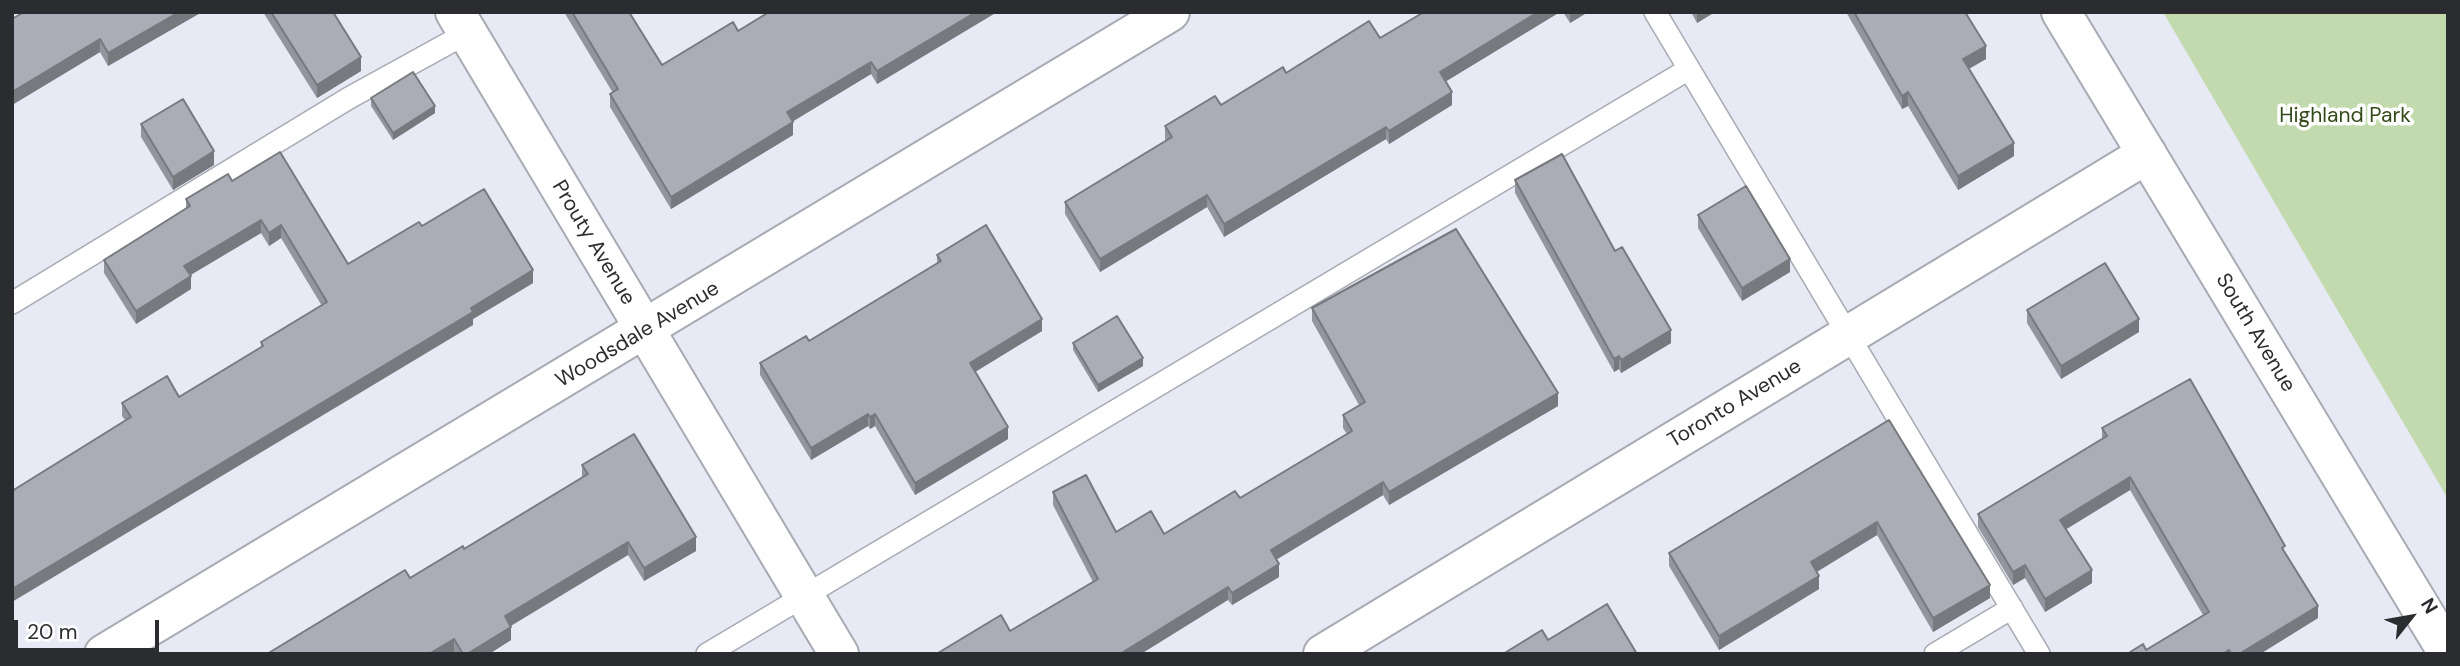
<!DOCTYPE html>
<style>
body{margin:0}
#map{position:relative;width:2460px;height:666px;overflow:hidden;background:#e7eaf4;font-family:"DM Sans",sans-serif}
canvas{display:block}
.frame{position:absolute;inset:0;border:14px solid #2b2c2f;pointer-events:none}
.north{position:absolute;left:2376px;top:582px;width:70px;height:70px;-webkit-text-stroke:5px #fff;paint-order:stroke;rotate:59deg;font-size:19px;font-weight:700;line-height:28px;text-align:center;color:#2b2c2f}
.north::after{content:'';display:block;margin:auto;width:24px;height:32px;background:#2b2c2f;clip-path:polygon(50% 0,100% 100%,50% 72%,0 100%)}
.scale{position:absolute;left:14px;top:620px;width:145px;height:32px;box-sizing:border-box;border:4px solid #2b2c2f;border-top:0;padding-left:9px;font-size:21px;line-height:24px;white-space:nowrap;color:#2b2c2f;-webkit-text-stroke:5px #fff;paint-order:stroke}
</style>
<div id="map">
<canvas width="2460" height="666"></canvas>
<div class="frame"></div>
<div class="north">N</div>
<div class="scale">20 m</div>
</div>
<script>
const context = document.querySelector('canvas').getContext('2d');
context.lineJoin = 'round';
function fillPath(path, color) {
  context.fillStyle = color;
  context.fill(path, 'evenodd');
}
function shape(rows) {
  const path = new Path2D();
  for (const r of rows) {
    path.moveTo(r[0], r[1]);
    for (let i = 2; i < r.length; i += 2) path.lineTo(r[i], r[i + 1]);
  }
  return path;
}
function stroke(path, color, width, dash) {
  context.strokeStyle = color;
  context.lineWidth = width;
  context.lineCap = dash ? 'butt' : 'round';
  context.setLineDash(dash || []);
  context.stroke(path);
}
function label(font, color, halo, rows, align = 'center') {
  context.font = font + ' "DM Sans",sans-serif';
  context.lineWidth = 7;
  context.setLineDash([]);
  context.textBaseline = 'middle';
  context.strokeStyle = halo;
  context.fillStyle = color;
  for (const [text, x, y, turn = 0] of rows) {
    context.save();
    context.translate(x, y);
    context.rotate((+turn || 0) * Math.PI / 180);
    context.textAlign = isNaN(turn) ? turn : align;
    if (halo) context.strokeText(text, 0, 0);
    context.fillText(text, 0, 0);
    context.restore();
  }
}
const green = shape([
 [2163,12,2448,12,2448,499]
]);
const lane = shape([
 [1655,12,2039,654],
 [12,303,349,98,467,33],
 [707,654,1689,69],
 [1935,654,2012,608]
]);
const street = shape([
 [455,12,839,654],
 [1323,654,2147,154]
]);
const secondary = shape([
 [2061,12,2448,653],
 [104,654,1170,12]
]);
const wall = shape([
 [202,12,108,66,100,52,12,105,12,19],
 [263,12,333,12,361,71,317,98],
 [564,12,629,12,662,65,738,31,769,12,997,12,877,84,871,74,793,121,793,135,671,209,610,107,610,94,613,93],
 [1424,12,1560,12,1446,81,1452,105,1389,144,1386,139,1224,237,1207,207,1100,272,1065,214,1065,202,1166,141,1165,139,1165,126,1221,105,1286,73,1380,38],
 [1563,12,1588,12,1570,23],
 [1691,12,1715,12,1697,23],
 [1846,12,1965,12,1986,59,1969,69,2014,156,1958,190,1908,106,1902,109],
 [371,98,435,113,393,140,371,106],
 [141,124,214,165,173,190,141,137],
 [1515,180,1615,251,1671,343,1621,373,1619,369,1614,372,1515,193],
 [232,181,348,264,422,226,533,283,473,319,473,325,125,420,122,416,122,403,179,397,261,348,261,342,322,306,281,238,269,246,261,233,190,275,191,289,136,324,104,273,104,260,186,209,186,199],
 [1698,215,1790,272,1742,301,1698,228],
 [937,255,1042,331,975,372,1008,439,915,495,875,426,870,429,868,426,811,460,760,375,760,363,809,341,937,264],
 [1312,308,1558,406,1389,505,1383,495,1276,559,1279,577,1232,605,1228,600,1010,631,1093,582,1053,505,1053,492,1116,532,1164,534,1240,498,1347,434,1343,428,1343,415,1359,405,1312,321],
 [2027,310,2139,332,2061,379,2027,323],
 [1073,343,1143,366,1098,392,1073,350],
 [1889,420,1990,598,1933,632,1877,535,1817,572,1819,589,1719,650,1669,566,1669,553],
 [2102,428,2285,553,2318,618,2260,654,2127,654,2146,650,2203,615,2130,490,2066,529,2092,583,2045,612,2025,578,2013,585,1978,527,1978,514,2102,439],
 [582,465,696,551,644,581,628,555,511,626,511,640,489,654,455,654,454,652,451,654,267,654,464,549,582,478]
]);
const shadedWall = shape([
 [179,12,202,12,108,66,108,53],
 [976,12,997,12,877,84,877,71],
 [1538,12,1560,12,1440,85,1440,72],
 [1570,12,1588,12,1570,23],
 [1697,12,1715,12,1697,23],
 [100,39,100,52,12,105,12,92],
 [1986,46,1986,59,1963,72,1963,59],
 [361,57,361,71,317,98,317,85],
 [871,62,871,74,787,125,787,112],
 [1452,92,1452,105,1389,144,1389,131],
 [1908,92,1908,106,1902,109,1902,96],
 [435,106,435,113,393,140,393,133],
 [793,122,793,135,671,209,671,197],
 [1386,127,1386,139,1224,237,1224,224],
 [2014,143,2014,156,1958,190,1958,176],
 [214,151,214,165,173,190,173,177],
 [1207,195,1207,207,1100,272,1100,259],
 [261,220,261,233,184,279,184,266],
 [281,225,281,238,269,246,269,233],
 [1790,259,1790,272,1742,301,1742,288],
 [533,270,533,283,473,319,473,325,12,602,12,589],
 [191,276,191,289,136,324,136,311],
 [1042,319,1042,331,970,375,970,363],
 [2139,319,2139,332,2061,379,2061,366],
 [1671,330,1671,343,1621,373,1621,360],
 [1619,356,1619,369,1614,372,1614,359],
 [1143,358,1143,366,1098,392,1098,385],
 [1558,393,1558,406,1389,505,1389,492],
 [868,414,868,426,811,460,811,448],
 [875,414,875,426,870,429,870,417],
 [1008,427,1008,439,915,495,915,483],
 [2130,477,2130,490,2060,533,2060,520],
 [1383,482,1383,495,1271,563,1271,550],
 [1877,522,1877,535,1811,575,1811,562],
 [696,537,696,551,644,581,644,568],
 [628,542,628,555,505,629,505,616],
 [1279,564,1279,577,1232,605,1232,593],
 [2025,565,2025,578,2013,585,2013,572],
 [2092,570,2092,583,2045,612,2045,599],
 [1819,576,1819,589,1719,650,1719,636],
 [1990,585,1990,598,1933,632,1933,618],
 [1228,587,1228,600,1141,654,1120,654],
 [2318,606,2318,618,2260,654,2239,654],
 [511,627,511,640,489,654,467,654],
 [454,639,454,652,451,654,429,654]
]);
const building = shape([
 [24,12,179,12,108,53,100,39,12,92,12,19,24,12],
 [271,12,333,12,361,57,317,85,271,12],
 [572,12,629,12,662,65,733,22,738,31,769,12,976,12,877,71,871,62,787,112,793,122,671,197,610,94,618,89,572,12],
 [1424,12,1538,12,1440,72,1452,92,1389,131,1386,127,1224,224,1207,195,1100,259,1065,202,1172,137,1165,126,1215,96,1221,105,1283,67,1286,73,1369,21,1380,38,1424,12],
 [1854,12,1965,12,1986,46,1963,59,2014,143,1958,176,1908,92,1902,96,1854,12],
 [413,72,435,106,393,133,371,98,413,72],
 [183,99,214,151,173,177,141,124,183,99],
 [280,152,348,264,419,222,422,226,484,189,533,270,471,308,473,312,12,589,12,491,131,417,122,403,167,376,179,397,263,346,261,342,327,302,281,225,269,233,261,220,184,266,191,276,136,311,104,260,190,206,186,199,228,174,232,181,280,152],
 [1562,154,1615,251,1622,247,1671,330,1621,360,1619,356,1614,359,1515,180,1562,154],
 [1746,186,1790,259,1742,288,1698,215,1746,186],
 [986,225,1042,319,970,363,1008,427,915,483,875,414,870,417,868,414,811,448,760,363,806,336,809,341,941,261,937,255,986,225],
 [1456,229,1558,393,1389,492,1383,482,1271,550,1279,564,1232,593,1228,587,1120,654,939,654,938,653,1001,615,1010,631,1098,579,1053,492,1086,475,1116,532,1151,511,1164,534,1235,491,1240,498,1352,431,1343,415,1365,402,1312,308,1456,229],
 [2105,263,2139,319,2061,366,2027,310,2105,263],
 [1117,316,1143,358,1098,385,1073,343,1117,316],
 [2190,379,2285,546,2282,548,2318,606,2239,654,2231,654,2229,650,2223,654,2127,654,2143,644,2146,650,2209,612,2130,477,2060,520,2092,570,2045,599,2025,565,2013,572,1978,514,2107,436,2102,428,2190,379],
 [1889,420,1990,585,1933,618,1877,522,1811,562,1819,576,1719,636,1669,553,1889,420],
 [634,434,696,537,644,568,628,542,505,616,511,627,467,654,463,654,454,639,429,654,267,654,405,570,410,578,463,546,464,549,588,474,582,465,634,434],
 [1607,604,1637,654,1503,654,1542,630,1548,640,1607,604]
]);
const parkNames = [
 ["Highland Park",2345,116]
];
const streetNames = [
 ["Prouty Avenue",593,243,59],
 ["South Avenue",2255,333,59],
 ["Woodsdale Avenue",638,335,-31],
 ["Toronto Avenue",1735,404,-31]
];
fillPath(green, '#c2daad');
stroke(lane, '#a7aab3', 24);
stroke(street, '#a7aab3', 42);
stroke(secondary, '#a7aab3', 42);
stroke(lane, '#fff', 21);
stroke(street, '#fff', 38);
stroke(secondary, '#fff', 38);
fillPath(wall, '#92959d');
fillPath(shadedWall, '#77797f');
fillPath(building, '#aaadb6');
stroke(building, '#77797f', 2);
label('21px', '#324918', '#fff', parkNames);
label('21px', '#2b2c2f', '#fff', streetNames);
</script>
